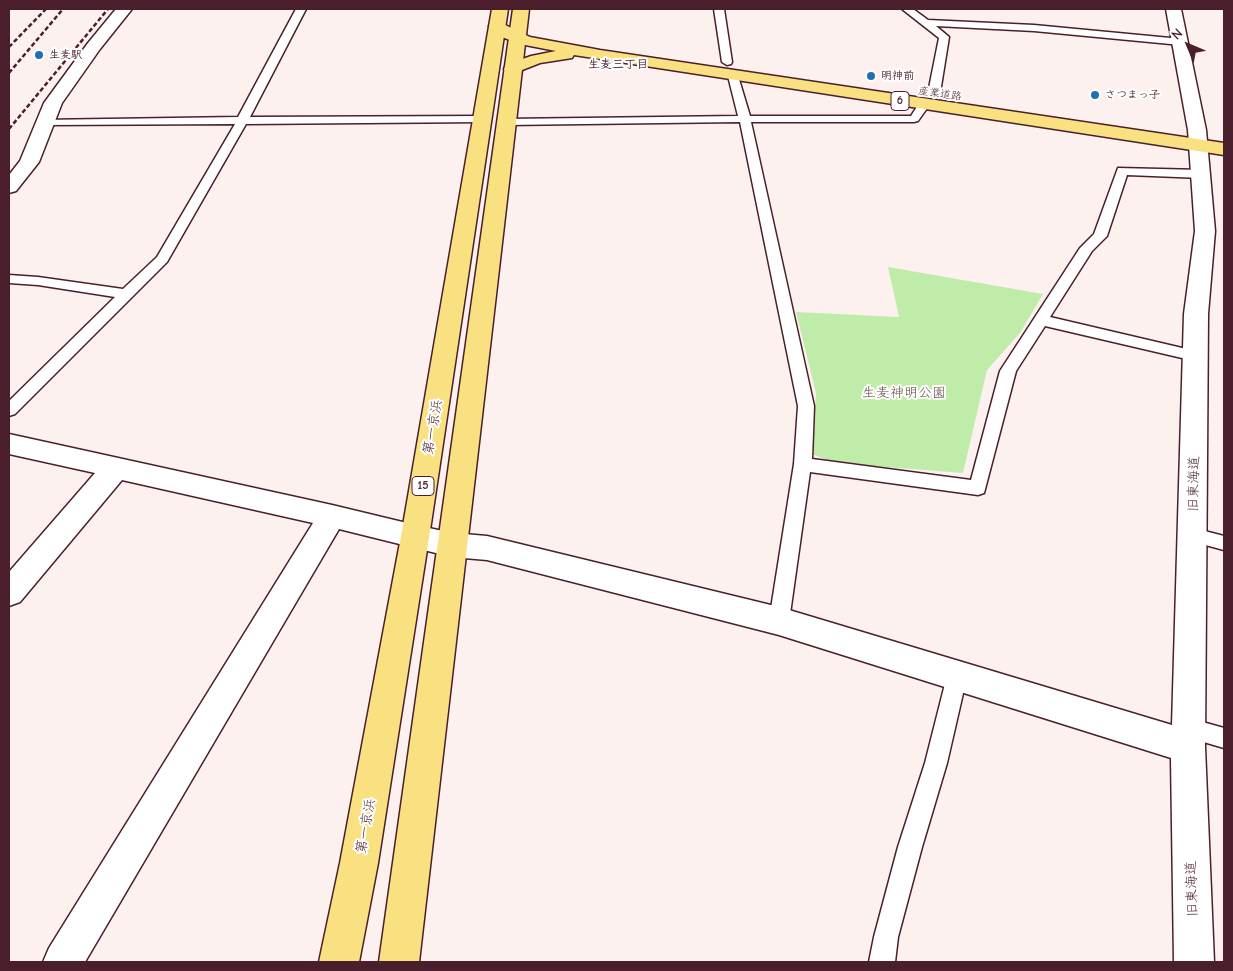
<!DOCTYPE html>
<meta charset="utf-8">
<style>
body{margin:0}
#map{position:relative;width:1233px;height:971px;overflow:hidden;background:#fdf1ef;font-family:"Comic Neue",sans-serif}
canvas{display:block}
.frame{position:absolute;inset:0;border:10px solid #4a1f2b;pointer-events:none}
.north{position:absolute;left:1163px;top:20px;width:50px;height:50px;-webkit-text-stroke:4px #fff;paint-order:stroke;rotate:315deg;font-size:14px;font-weight:700;line-height:20px;text-align:center;color:#4a1f2b}
.north::after{content:'';display:block;margin:auto;width:18px;height:22px;background:#4a1f2b;clip-path:polygon(50% 0,100% 100%,50% 72%,0 100%)}
</style>
<div id="map">
<canvas width="1233" height="971"></canvas>
<div class="frame"></div>
<div class="north">N</div>
</div>
<script>
const context = document.querySelector('canvas').getContext('2d');
context.lineJoin = 'round';
function fillPath(path, color) {
  context.fillStyle = color;
  context.fill(path, 'evenodd');
}
function shape(rows) {
  const path = new Path2D();
  for (const r of rows) {
    path.moveTo(r[0], r[1]);
    for (let i = 2; i < r.length; i += 2) path.lineTo(r[i], r[i + 1]);
  }
  return path;
}
function stroke(path, color, width, dash) {
  context.strokeStyle = color;
  context.lineWidth = width;
  context.lineCap = dash ? 'butt' : 'round';
  context.setLineDash(dash || []);
  context.stroke(path);
}
function label(font, color, halo, rows, align = 'center') {
  context.font = font + ' "Comic Neue","Klee One",sans-serif';
  context.lineWidth = 4;
  context.setLineDash([]);
  context.textBaseline = 'middle';
  context.strokeStyle = halo;
  context.fillStyle = color;
  for (const [text, x, y, turn = 0] of rows) {
    context.save();
    context.translate(x, y);
    context.rotate((+turn || 0) * Math.PI / 180);
    context.textAlign = isNaN(turn) ? turn : align;
    if (halo) context.strokeText(text, 0, 0);
    context.fillText(text, 0, 0);
    context.restore();
  }
}
const green = shape([
 [888,267,1043,294,1020,333,987,370,963,473,835,463,812,454,816,393,796,312,899,317]
]);
const lane = shape([
 [296,9,306,9,250,117,483,116,489,119,483,122,246,124,167,262,15,414,9,416,9,401,115,297,38,285,9,283,9,275,38,277,123,289,157,257,235,124,45,125,39,122,41,120,238,117,296,9],
 [714,9,724,9,732,62,731,64,727,65,722,62,714,9],
 [902,9,913,9,928,20,1034,25,1181,39,1186,42,1181,45,1034,31,936,26,949,37,940,93,934,96,928,93,939,38,902,9],
 [733,73,738,76,750,116,911,116,920,102,924,101,930,104,918,121,914,122,751,122,814,406,812,459,971,480,1000,371,1080,248,1094,234,1118,168,1202,170,1208,174,1202,178,1127,175,1107,236,1092,251,1050,317,1195,351,1200,352,1203,356,1200,360,1195,361,1045,326,1016,371,984,493,978,495,810,472,789,621,786,627,779,630,772,627,769,621,794,464,798,406,740,122,506,125,500,122,506,119,738,116,728,76,733,73],
 [1193,528,1224,536,1224,550,1187,540,1184,535,1187,530,1193,528],
 [957,667,964,669,967,676,947,763,922,847,898,937,895,962,869,962,874,937,898,847,925,763,947,676,950,669,957,667],
 [1188,718,1224,728,1224,748,1180,735,1177,728,1180,721,1188,718]
]);
const street = shape([
 [116,9,132,9,100,49,62,103,39,162,16,191,9,193,9,175,20,161,44,103,88,43,116,9],
 [1166,9,1181,9,1206,130,1215,231,1208,314,1205,747,1214,962,1174,962,1171,758,779,635,487,560,452,557,339,529,85,962,43,962,49,948,313,523,122,480,20,602,9,606,9,572,95,473,9,454,9,434,332,505,415,525,452,533,487,536,779,607,1172,725,1184,314,1195,231,1188,130,1166,9]
]);
const primary = shape([
 [497,21,530,37,600,50,1224,143,1224,155,574,55,572,58,540,63,512,74,506,73,504,69,506,65,531,56,556,51,520,44,502,37,489,26,491,23,497,21]
]);
const highway = shape([
 [492,9,508,9,429,537,378,863,359,962,319,962,340,863,401,537,492,9],
 [513,9,529,9,419,962,379,962,513,9]
]);
const rail = shape([
 [9,47,46,9],
 [9,73,63,9],
 [9,129,108,9]
]);
const markers = [
 [39,55,5,"#1f6fb2"],
 [871,76,5,"#1f6fb2"],
 [1095,95,5,"#1f6fb2"]
];
const farPoinames = [
 ["生麦駅",49,55],
 ["明神前",881,76],
 ["さつまっ子",1105,95]
];
const farStreetnames = [
 ["産業道路",940,94,8]
];
const farNeighbourhoodnames = [
 ["生麦三丁目",618,65]
];
const shields = [
 [900,101,18],
 [423,486,22]
];
const shieldNames = [
 ["6",900,101],
 ["15",423,486]
];
const parkNames = [
 ["生麦神明公園",904,393]
];
const streetNames = [
 ["第一京浜",433,427,-80],
 ["旧東海道",1194,484,-89],
 ["第一京浜",366,826,-80],
 ["旧東海道",1192,889,-92]
];
fillPath(green, '#bfeca9');
stroke(lane, '#4a1f2b', 3);
stroke(street, '#4a1f2b', 3);
stroke(primary, '#4a1f2b', 3);
stroke(highway, '#4a1f2b', 3);
fillPath(lane, '#fff');
fillPath(street, '#fff');
fillPath(primary, '#f9e181');
fillPath(highway, '#f9e181');
stroke(rail, '#4a1f2b', 2.5, [4.5, 2.5]);
for (const [x, y, r, color] of markers) {
  const dot = new Path2D();
  dot.arc(x, y, r, 0, 2 * Math.PI);
  context.fillStyle = color;
  context.fill(dot);
  stroke(dot, '#fff', 2);
}
label('bold 11px', '#4a1f2b', '#fff', farPoinames, 'left');
label('11px', '#4a1f2b', '#fff', farStreetnames);
label('bold 12px', '#4a1f2b', '#fff', farNeighbourhoodnames);
for (const [x, y, w] of shields) {
  const box = new Path2D();
  box.roundRect(x - w / 2, y - 9.5, w, 19, 4);
  context.fillStyle = '#fff';
  context.fill(box);
  stroke(box, '#4a1f2b', 1);
}
label('bold 12px', '#4a1f2b', null, shieldNames);
label('14px', '#67524a', '#fff', parkNames);
label('14px', '#4a1f2b', '#fff', streetNames);
</script>
